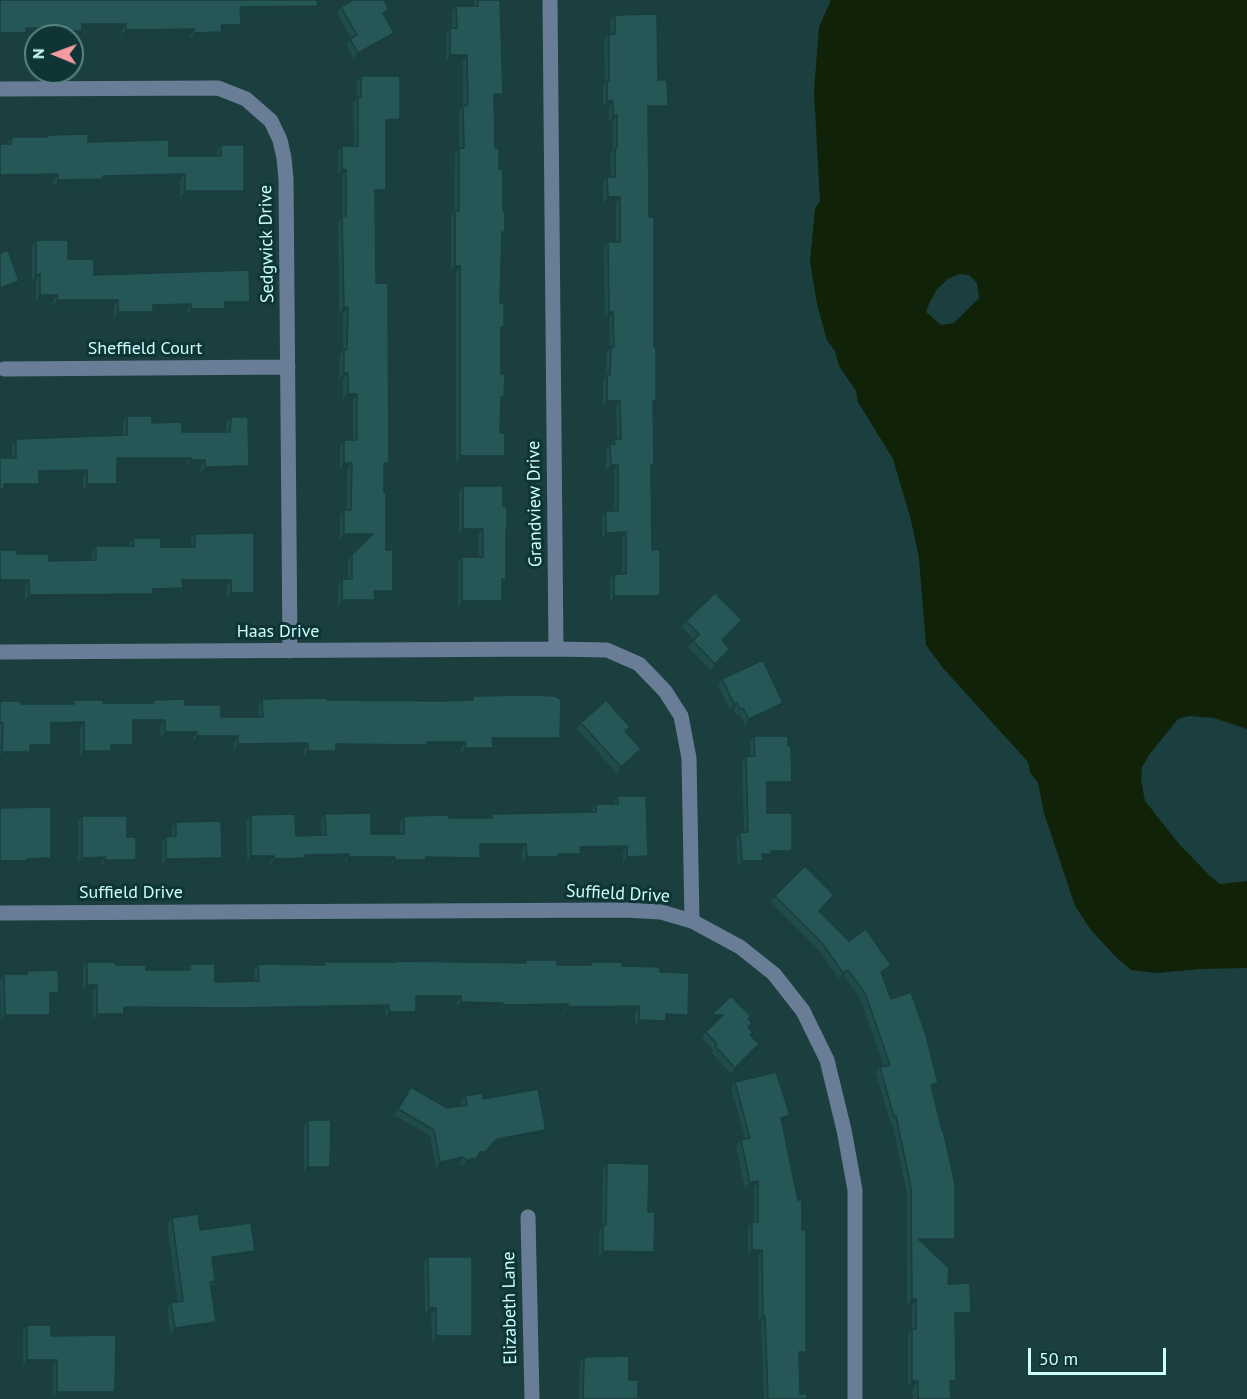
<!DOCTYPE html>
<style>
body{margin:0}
#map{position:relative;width:1247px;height:1399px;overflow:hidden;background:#1b3f3f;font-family:"PT Sans",sans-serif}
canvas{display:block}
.north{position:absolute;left:24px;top:24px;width:60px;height:60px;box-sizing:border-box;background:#0f3435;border:2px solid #5a8585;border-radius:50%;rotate:271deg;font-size:16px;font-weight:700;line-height:24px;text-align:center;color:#cbfffe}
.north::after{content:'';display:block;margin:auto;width:21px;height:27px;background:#f49aa0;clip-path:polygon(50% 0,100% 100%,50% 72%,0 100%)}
.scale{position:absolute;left:1028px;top:1348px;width:138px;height:27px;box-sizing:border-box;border:3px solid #cbfffe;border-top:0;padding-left:8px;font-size:18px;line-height:21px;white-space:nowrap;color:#cbfffe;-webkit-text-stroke:4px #0f3435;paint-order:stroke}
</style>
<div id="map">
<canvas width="1247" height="1399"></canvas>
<div class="north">N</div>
<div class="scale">50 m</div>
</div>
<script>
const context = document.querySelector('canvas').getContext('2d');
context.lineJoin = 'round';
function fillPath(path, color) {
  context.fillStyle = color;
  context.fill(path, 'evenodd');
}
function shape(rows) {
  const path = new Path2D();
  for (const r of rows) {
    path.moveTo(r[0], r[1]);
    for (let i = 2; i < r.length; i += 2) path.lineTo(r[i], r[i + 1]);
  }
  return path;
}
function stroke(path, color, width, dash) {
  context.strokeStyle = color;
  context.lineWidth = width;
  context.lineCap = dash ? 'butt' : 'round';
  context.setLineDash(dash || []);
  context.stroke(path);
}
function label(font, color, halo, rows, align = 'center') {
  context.font = font + ' "PT Sans",sans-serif';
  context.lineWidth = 6;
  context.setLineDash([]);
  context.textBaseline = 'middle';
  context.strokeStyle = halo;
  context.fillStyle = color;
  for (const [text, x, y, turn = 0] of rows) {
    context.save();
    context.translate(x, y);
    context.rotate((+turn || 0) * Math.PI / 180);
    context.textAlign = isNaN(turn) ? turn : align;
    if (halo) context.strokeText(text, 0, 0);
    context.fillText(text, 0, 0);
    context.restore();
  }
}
const water = shape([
 [831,0,1247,0,1247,729,1214,718,1189,716,1178,719,1149,755,1142,767,1141,780,1145,801,1179,844,1210,876,1220,884,1247,881,1247,968,1200,969,1157,973,1131,970,1116,957,1091,930,1075,906,1044,813,1038,783,1030,772,1028,762,943,668,926,645,919,558,911,520,893,459,858,402,856,391,839,366,835,351,827,340,817,304,810,261,815,209,820,201,814,91,819,27],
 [959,274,969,275,977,283,979,298,954,323,941,325,926,312,929,304,937,289,948,279]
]);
const minor = shape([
 [550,0,556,649,607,650,639,664,665,691,681,716,689,758,692,921],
 [0,89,218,88,246,99,271,121,280,140,284,158,286,179,290,651],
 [4,369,288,367],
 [0,652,556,649],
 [0,913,624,910,661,912,692,921,740,947,774,974,803,1011,827,1060,844,1130,855,1190,855,1399],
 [528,1217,532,1399]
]);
const wall = shape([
 [0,0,318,6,313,11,240,13,236,31,222,31,218,38,190,39,190,35,122,36,122,30,82,30,78,37,53,36,53,34,25,34,22,39,0,39],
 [474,0,500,0,499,100,494,100,495,148,499,169,502,237,500,303,501,462,456,462,456,272,451,272,451,217,454,211,455,154,459,148,459,112,463,106,463,61,446,61,446,34,450,28,452,28,452,12,456,6,474,6],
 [341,7,385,16,390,39,354,59,346,44,351,38,337,13],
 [615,15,658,80,668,106,663,112,648,112,653,405,651,469,652,550,660,596,656,602,610,602,610,580,614,574,622,574,622,538,602,539,602,517,606,511,614,511,614,471,606,471,606,450,614,439,617,439,616,407,603,407,603,381,606,376,606,353,610,348,609,318,605,318,604,248,608,242,616,242,616,203,603,203,603,183,607,177,611,177,610,154,613,151,613,121,609,122,609,107,603,107,603,86,605,83,604,40,609,34,611,34,610,21],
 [361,76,396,125,386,125,382,196,375,196,376,283,384,469,384,493,386,550,393,591,389,596,375,597,370,606,338,606,338,585,342,579,348,579,348,560,352,554,366,540,340,540,340,516,344,510,347,510,347,469,340,469,340,446,344,440,353,440,353,400,343,400,343,379,339,379,340,356,343,350,343,313,339,313,338,222,342,217,342,176,338,175,338,152,342,146,354,146,353,103,357,98,357,82],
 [48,135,169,156,217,156,217,151,221,145,244,191,240,196,180,197,180,180,101,182,98,185,54,186,54,180,0,180,0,144,7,144,12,137,47,137],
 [36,240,94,275,246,307,225,308,221,315,187,315,187,310,153,311,149,317,114,318,114,306,53,305,53,301,36,301,36,280,32,281,32,246],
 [127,416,182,432,226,432,226,423,231,417,249,466,245,472,201,473,201,466,186,466,186,464,117,464,113,490,83,490,83,476,39,477,35,490,3,490,0,494,0,458,12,458,12,445,16,439,123,436,123,422],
 [463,486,503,506,506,532,506,579,502,584,502,601,498,607,458,607,458,563,462,557,479,557,478,535,459,535,459,491],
 [195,534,254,593,250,599,227,599,227,586,183,586,183,588,178,594,153,595,149,600,25,601,25,586,0,586,0,550,49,561,92,560,92,552,96,546,129,546,129,544,133,538,161,547,191,547,191,539],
 [742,620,737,626,723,641,726,655,711,670,688,647,694,639,682,627,686,621],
 [722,679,779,709,745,725,739,713,736,715,733,709,730,710,718,685],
 [473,696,556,744,493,744,493,748,488,754,461,754,461,748,424,748,423,750,336,750,332,757,304,757,304,749,234,750,234,742,193,742,193,738,161,738,160,726,133,726,133,745,129,751,111,751,107,757,80,757,80,728,51,729,47,751,30,751,26,758,0,758,0,701,21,704,71,704,74,700,103,703,152,703,154,700,184,705,221,717,259,717,258,705,262,699,444,701,471,700],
 [581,723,630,727,626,732,641,749,637,755,617,773,577,729],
 [754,736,787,788,767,788,767,813,788,857,768,857,767,860,763,860,758,867,738,867,736,838,740,832,744,832,742,762,746,756,750,756,750,742],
 [618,796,648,856,644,862,623,863,623,852,581,853,576,860,555,860,553,863,522,863,522,850,480,850,476,864,424,863,422,865,391,866,391,863,345,863,345,860,303,861,301,864,270,865,270,862,247,862,246,821,251,815,296,836,322,835,321,820,325,814,371,834,400,834,400,822,404,816,449,818,489,818,492,814,592,812,592,810,596,804,614,804,614,802],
 [82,816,127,837,136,860,132,866,101,866,101,863,78,864,78,822],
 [176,822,222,858,218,864,162,865,162,843,166,837,172,836,172,828],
 [834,895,830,901,820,911,849,941,887,971,882,974,891,999,934,1089,932,1090,951,1244,924,1245,948,1284,971,1313,967,1319,955,1319,956,1381,951,1387,951,1399,913,1399,913,1387,908,1387,908,1335,912,1329,912,1305,907,1305,907,1194,892,1122,890,1122,876,1073,880,1067,884,1066,860,998,844,976,839,979,818,949,771,902,775,896],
 [526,960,557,965,589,965,591,962,660,972,688,1015,684,1021,666,1020,662,1026,635,1026,635,1012,564,1013,564,1010,499,1011,499,1009,457,1008,457,1002,416,1002,416,1012,412,1018,385,1018,385,1011,231,1014,124,1013,120,1020,93,1020,93,991,83,991,83,968,87,962,146,970,186,970,190,964,215,982,255,981,254,970,258,964,323,965,325,962,395,962,397,961,524,963],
 [27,971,59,993,54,999,50,999,46,1021,1,1021,0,980,4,974,25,974],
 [711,1015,751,1016,749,1020,752,1023,749,1028,751,1036,759,1044,755,1050,731,1074,711,1052,713,1050,702,1038,706,1032,717,1021,707,1021],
 [735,1082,786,1121,781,1122,802,1230,806,1352,802,1358,800,1358,800,1394,807,1399,764,1399,761,1322,758,1322,758,1256,748,1256,748,1228,752,1222,754,1222,754,1187,745,1189,736,1146,741,1140,745,1139,731,1088],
 [411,1087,447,1108,462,1106,461,1102,465,1096,483,1099,542,1136,493,1145,481,1158,477,1158,473,1164,463,1166,459,1163,436,1168,430,1136,394,1115],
 [308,1120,330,1167,326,1173,304,1172,304,1126],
 [607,1163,648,1212,650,1258,599,1257,599,1231,602,1226,603,1169],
 [172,1218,200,1230,251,1257,212,1262,215,1281,211,1287,216,1322,212,1328,170,1334,167,1309,171,1303,178,1302,167,1224],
 [428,1257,468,1342,432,1342,431,1314,425,1314,424,1263],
 [27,1325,115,1392,111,1398,53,1398,53,1366,23,1366,23,1331],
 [584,1357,629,1380,638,1397,642,1399,579,1399,580,1363]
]);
const shadedWall = shape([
 [318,6,313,11,236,13,240,7],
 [82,24,126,24,122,30,78,30],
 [221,25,241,25,236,31,217,31],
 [26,28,57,28,53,34,25,34,22,39,0,39,0,33],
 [194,29,190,35,122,36,126,30],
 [57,31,82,31,78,37,53,36],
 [222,32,218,38,190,39,194,33],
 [394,33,390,39,354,59,358,53],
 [450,55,467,55,463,61,446,61],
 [494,94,503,94,499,100,490,100],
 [607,101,613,101,609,107,603,107],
 [648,106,668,106,663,112,643,112],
 [617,115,613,121,609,122,613,116],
 [400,119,396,125,382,126,386,120],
 [342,169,346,170,342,176,338,175],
 [58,174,54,180,0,180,0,175],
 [185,174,180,180,101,182,98,185,54,186,58,180,103,176],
 [375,190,386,190,382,196,370,196],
 [185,191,244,191,240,196,180,197],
 [608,197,620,197,616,203,603,203],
 [455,266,460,266,456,272,451,272],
 [40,274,36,280,32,281,36,275],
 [19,281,14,287,0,293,0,288],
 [40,295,57,295,53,301,36,301],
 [57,300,118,300,114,306,53,305],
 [225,302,250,302,246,307,221,308],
 [191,304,187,310,149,311,153,305],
 [344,307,348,307,343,313,339,313],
 [191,309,225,309,221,315,187,315],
 [118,312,153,312,149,317,114,318],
 [609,312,613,312,609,318,605,318],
 [344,373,348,373,343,379,339,379],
 [348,394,357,394,353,400,343,400],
 [607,401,620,401,616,407,603,407],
 [460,456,505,456,501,462,456,462],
 [117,458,191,458,186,464,113,464],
 [191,460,205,460,201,466,186,466],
 [344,463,352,463,347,469,340,469],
 [611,465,618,465,614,471,606,471],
 [249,466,245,472,201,473,205,467],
 [87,470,83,476,35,477,39,471],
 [4,484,39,484,35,490,3,490,0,494,0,489],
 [87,484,117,484,113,490,83,490],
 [463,529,483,529,478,535,459,535],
 [626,532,622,538,602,539,606,533],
 [344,534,373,534,368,540,340,540],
 [0,580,29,580,25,586,0,586],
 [182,580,231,580,227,586,178,586],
 [183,588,178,594,153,595,149,600,25,601,29,595,153,589],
 [374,591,393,591,389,596,370,597],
 [231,593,254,593,250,599,227,599],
 [614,596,660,596,656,602,610,602],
 [342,600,375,600,370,606,338,606],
 [462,601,502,601,498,607,458,607],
 [742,620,737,626,718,646,722,640],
 [730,649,726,655,711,670,715,664],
 [737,703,733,709,730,710,734,704],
 [783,703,779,709,745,725,749,719],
 [133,720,165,720,160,726,129,726],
 [84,722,80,728,47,729,51,723],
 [165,732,197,732,193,738,161,738],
 [197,736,238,736,234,742,193,742],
 [492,738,560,738,556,744,488,744],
 [427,742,465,742,461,748,424,748,423,750,332,750,336,744],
 [308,743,304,749,234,750,238,744],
 [30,745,51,745,47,751,26,751],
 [111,745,133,745,129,751,107,751],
 [465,748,493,748,488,754,461,754],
 [641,749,637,755,617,773,621,767],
 [84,751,111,751,107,757,80,757],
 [308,751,336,751,332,757,304,757],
 [2,752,30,752,26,758,0,758,0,755],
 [767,782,792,782,787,788,763,788],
 [480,844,526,844,522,850,476,850],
 [627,846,623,852,576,853,580,847],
 [771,851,792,851,788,857,768,857,767,860,758,860,762,854],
 [349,854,345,860,303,861,301,864,270,865,274,859,305,855],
 [558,854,581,854,576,860,555,860,553,863,522,863,527,857],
 [251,856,274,856,270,862,247,862],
 [648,856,644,862,623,863,627,857],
 [105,857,101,863,78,864,82,858],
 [349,857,395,857,391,863,345,863],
 [426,857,480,858,476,864,424,863,422,865,391,866,395,860],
 [51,858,47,864,24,865,23,867,0,867,0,861,27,859],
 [222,858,218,864,162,865,166,859],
 [105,860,136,860,132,866,101,866],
 [742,861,763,861,758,867,738,867],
 [834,895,830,901,815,916,819,911],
 [891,965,887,971,877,978,881,972],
 [848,970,844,976,839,979,843,973],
 [87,985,97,985,93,991,83,991],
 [50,993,59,993,54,999,46,999],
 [416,996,461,996,457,1002,412,1002],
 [461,1002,503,1003,499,1009,457,1008],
 [568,1004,564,1010,499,1011,503,1005],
 [389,1005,385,1011,231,1014,120,1013,124,1007],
 [639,1006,635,1012,564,1013,568,1007],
 [389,1012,416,1012,412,1018,385,1018],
 [97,1014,124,1014,120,1020,93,1020],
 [666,1014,688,1015,684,1021,662,1020],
 [5,1015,50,1015,46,1021,1,1021],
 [711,1015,723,1015,719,1021,707,1021],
 [639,1020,666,1021,662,1026,635,1026],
 [759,1044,755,1050,731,1074,735,1068],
 [938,1083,934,1089,927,1091,931,1085],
 [790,1115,786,1121,776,1124,781,1118],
 [546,1130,542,1136,493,1145,481,1158,476,1158,480,1152,497,1139],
 [463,1157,459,1163,436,1168,440,1162],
 [477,1158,473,1164,463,1166,467,1160],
 [308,1167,330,1167,326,1173,304,1172],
 [758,1181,754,1187,745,1189,750,1183],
 [918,1239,955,1239,951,1244,914,1245],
 [752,1250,762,1250,758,1256,748,1256],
 [255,1251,251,1257,208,1263,212,1257],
 [603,1251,654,1252,650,1258,599,1257],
 [912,1299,916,1299,912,1305,907,1305],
 [429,1308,436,1308,431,1314,425,1314],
 [955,1313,971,1313,967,1319,951,1319],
 [763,1316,765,1316,761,1322,758,1322],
 [216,1322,212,1328,170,1334,175,1328],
 [436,1336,472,1336,468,1342,432,1342],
 [799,1352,806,1352,802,1358,795,1358],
 [27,1360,57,1360,53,1366,23,1366],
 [912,1381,918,1381,913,1387,908,1387],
 [950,1381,956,1381,951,1387,946,1387],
 [57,1392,115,1392,111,1398,53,1398]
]);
const building = shape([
 [0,0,317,0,318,6,240,7,241,25,221,25,222,32,194,33,194,29,126,30,126,24,82,24,82,31,57,31,57,28,26,28,26,33,0,33,0,0],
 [353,0,384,0,389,10,383,13,394,33,358,53,350,39,357,35,341,7,353,0],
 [478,0,500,0,503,94,494,94,495,148,499,148,499,169,503,169,503,211,505,211,505,232,502,232,500,303,504,303,504,327,501,327,501,374,505,374,504,397,501,397,500,433,505,433,505,456,460,456,460,266,455,266,455,211,459,211,459,148,464,148,463,106,468,105,467,55,450,55,450,28,457,28,456,6,478,6,478,0],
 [657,14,658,80,667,80,668,106,648,106,649,217,654,217,654,347,656,347,656,401,653,401,654,465,651,465,652,550,660,549,660,596,614,596,614,574,626,574,626,532,606,533,606,511,618,511,618,465,611,465,610,444,615,444,614,439,621,439,620,401,607,401,607,375,610,375,611,347,614,347,613,312,609,312,608,242,620,242,620,197,608,197,607,177,615,177,615,148,617,148,617,115,613,116,613,101,607,101,607,81,609,81,609,34,615,34,615,15,657,14],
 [361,76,400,76,400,119,386,120,386,190,375,190,376,283,388,283,389,463,384,463,384,493,386,493,386,550,393,550,393,591,374,591,375,600,342,600,342,579,352,579,352,554,373,534,344,534,344,510,351,510,352,463,344,463,344,440,357,440,357,394,348,394,348,373,344,373,344,350,347,350,348,307,344,307,342,216,346,216,346,170,342,169,342,146,358,146,358,97,361,97,361,76],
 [88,134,88,142,169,140,169,156,221,156,221,145,244,145,244,191,185,191,185,174,103,176,103,179,58,180,58,174,0,175,0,144,11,144,12,137,48,137,48,135,88,134],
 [36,240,68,240,68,259,94,259,94,275,249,270,250,302,225,302,225,309,191,309,191,304,153,305,153,312,118,312,118,300,57,300,57,295,40,295,40,274,36,275,36,240],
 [8,250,19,281,0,288,0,253,8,250],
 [127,416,152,416,152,423,182,422,182,432,230,432,231,417,248,417,249,466,205,467,205,460,191,460,191,458,117,458,117,484,87,484,87,470,39,471,39,484,4,484,4,489,0,489,0,458,16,458,16,439,127,435,127,416],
 [463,486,503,486,503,506,507,507,507,530,506,530,506,579,502,579,502,601,462,601,462,557,483,557,483,529,463,529,463,486],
 [254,533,254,593,231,593,231,580,182,580,183,588,153,589,153,594,29,595,29,580,0,580,0,550,17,550,17,554,49,554,49,561,96,560,96,546,134,546,133,538,161,538,161,547,195,547,195,534,254,533],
 [715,593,742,620,722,640,730,649,715,664,693,641,699,634,686,621,715,593],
 [763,660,783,703,749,719,743,708,740,709,737,703,734,704,722,679,763,660],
 [531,695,555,696,561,700,560,738,492,738,493,748,465,748,465,742,427,742,427,745,336,744,336,751,308,751,308,743,238,744,238,736,197,736,197,732,165,732,165,720,133,720,133,745,111,745,111,751,84,751,84,722,51,723,51,745,30,745,30,752,2,752,3,723,0,723,0,701,21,701,21,704,74,704,74,700,103,700,103,703,154,703,154,700,185,699,184,705,221,705,221,717,263,717,262,699,327,698,327,700,444,701,473,700,473,696,531,695],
 [606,700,630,727,625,731,641,749,621,767,581,723,606,700],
 [754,736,788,736,788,746,791,746,792,782,767,782,767,813,792,813,792,851,771,851,771,854,762,854,763,861,742,861,740,832,748,832,746,756,755,756,754,736],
 [618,796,646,796,648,856,627,857,627,846,580,847,581,854,558,854,557,857,527,857,526,844,480,844,480,858,426,857,426,860,395,860,395,857,349,857,349,854,305,855,305,858,274,859,274,856,251,856,251,815,295,814,296,836,326,835,325,814,371,813,371,834,404,834,404,816,449,815,449,818,492,818,492,814,596,812,596,804,618,804,618,796],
 [51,807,51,858,27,859,27,861,0,861,0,808,51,807],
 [82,816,127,816,127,837,136,837,136,860,105,860,105,857,82,858,82,816],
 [221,821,222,858,166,859,166,837,176,836,176,822,221,821],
 [805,866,834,895,819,911,849,941,866,929,891,965,881,972,891,999,911,992,926,1035,938,1083,931,1085,942,1130,943,1130,955,1184,955,1239,918,1239,949,1268,948,1284,970,1283,971,1313,955,1313,956,1381,950,1381,951,1399,918,1399,918,1381,912,1381,912,1329,916,1329,916,1299,912,1299,911,1188,896,1116,894,1117,880,1067,890,1065,865,993,848,970,843,973,822,943,775,896,805,866],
 [526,960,557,960,557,965,591,965,591,962,622,962,622,966,660,967,660,972,689,973,688,1015,666,1014,666,1021,639,1020,639,1006,568,1007,568,1004,503,1005,503,1003,461,1002,461,996,416,996,416,1012,389,1012,389,1005,235,1008,124,1007,124,1014,97,1014,97,985,87,985,87,962,116,962,116,965,146,965,146,970,190,970,190,964,215,964,215,982,259,981,258,964,325,965,325,962,396,962,397,961,526,963,526,960],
 [58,970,59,993,50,993,50,1015,5,1015,4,974,27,974,27,971,58,970],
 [731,996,751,1016,748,1019,752,1023,748,1027,753,1033,750,1035,759,1044,735,1068,715,1046,717,1044,706,1032,723,1015,711,1015,731,996],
 [776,1072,790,1115,781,1118,798,1200,802,1200,802,1230,806,1230,806,1352,799,1352,800,1394,807,1394,807,1399,768,1399,765,1316,763,1316,762,1250,752,1250,752,1222,758,1222,758,1181,750,1183,741,1140,750,1138,735,1082,776,1072],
 [411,1087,447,1108,467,1105,465,1096,482,1093,483,1099,538,1089,546,1130,497,1139,485,1152,480,1152,477,1158,467,1160,463,1157,440,1162,434,1130,398,1109,411,1087],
 [308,1120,331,1120,330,1167,308,1167,308,1120],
 [607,1163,649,1164,648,1212,655,1212,654,1252,603,1251,603,1225,606,1225,607,1163],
 [198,1214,200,1230,251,1223,255,1251,212,1257,215,1281,210,1282,216,1322,175,1328,171,1303,183,1301,172,1218,198,1214],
 [428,1257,472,1257,472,1336,436,1336,436,1308,429,1308,428,1257],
 [27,1325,51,1325,51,1336,116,1335,115,1392,57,1392,57,1360,27,1360,27,1325],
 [629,1356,629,1380,638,1380,638,1397,642,1397,642,1399,583,1399,584,1357,629,1356]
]);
const streetNames = [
 ["Sedgwick Drive",267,244,-91],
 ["Sheffield Court",145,349],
 ["Grandview Drive",535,504,-91],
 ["Haas Drive",278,632],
 ["Suffield Drive",131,893],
 ["Suffield Drive",618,894,3],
 ["Elizabeth Lane",510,1308,-91]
];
fillPath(water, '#102207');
stroke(minor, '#697d97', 15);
fillPath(wall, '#204b4b');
fillPath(shadedWall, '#1a3d3d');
fillPath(building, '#255757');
stroke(building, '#1a3d3d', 1.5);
label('18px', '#cbfffe', '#0f3435', streetNames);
</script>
